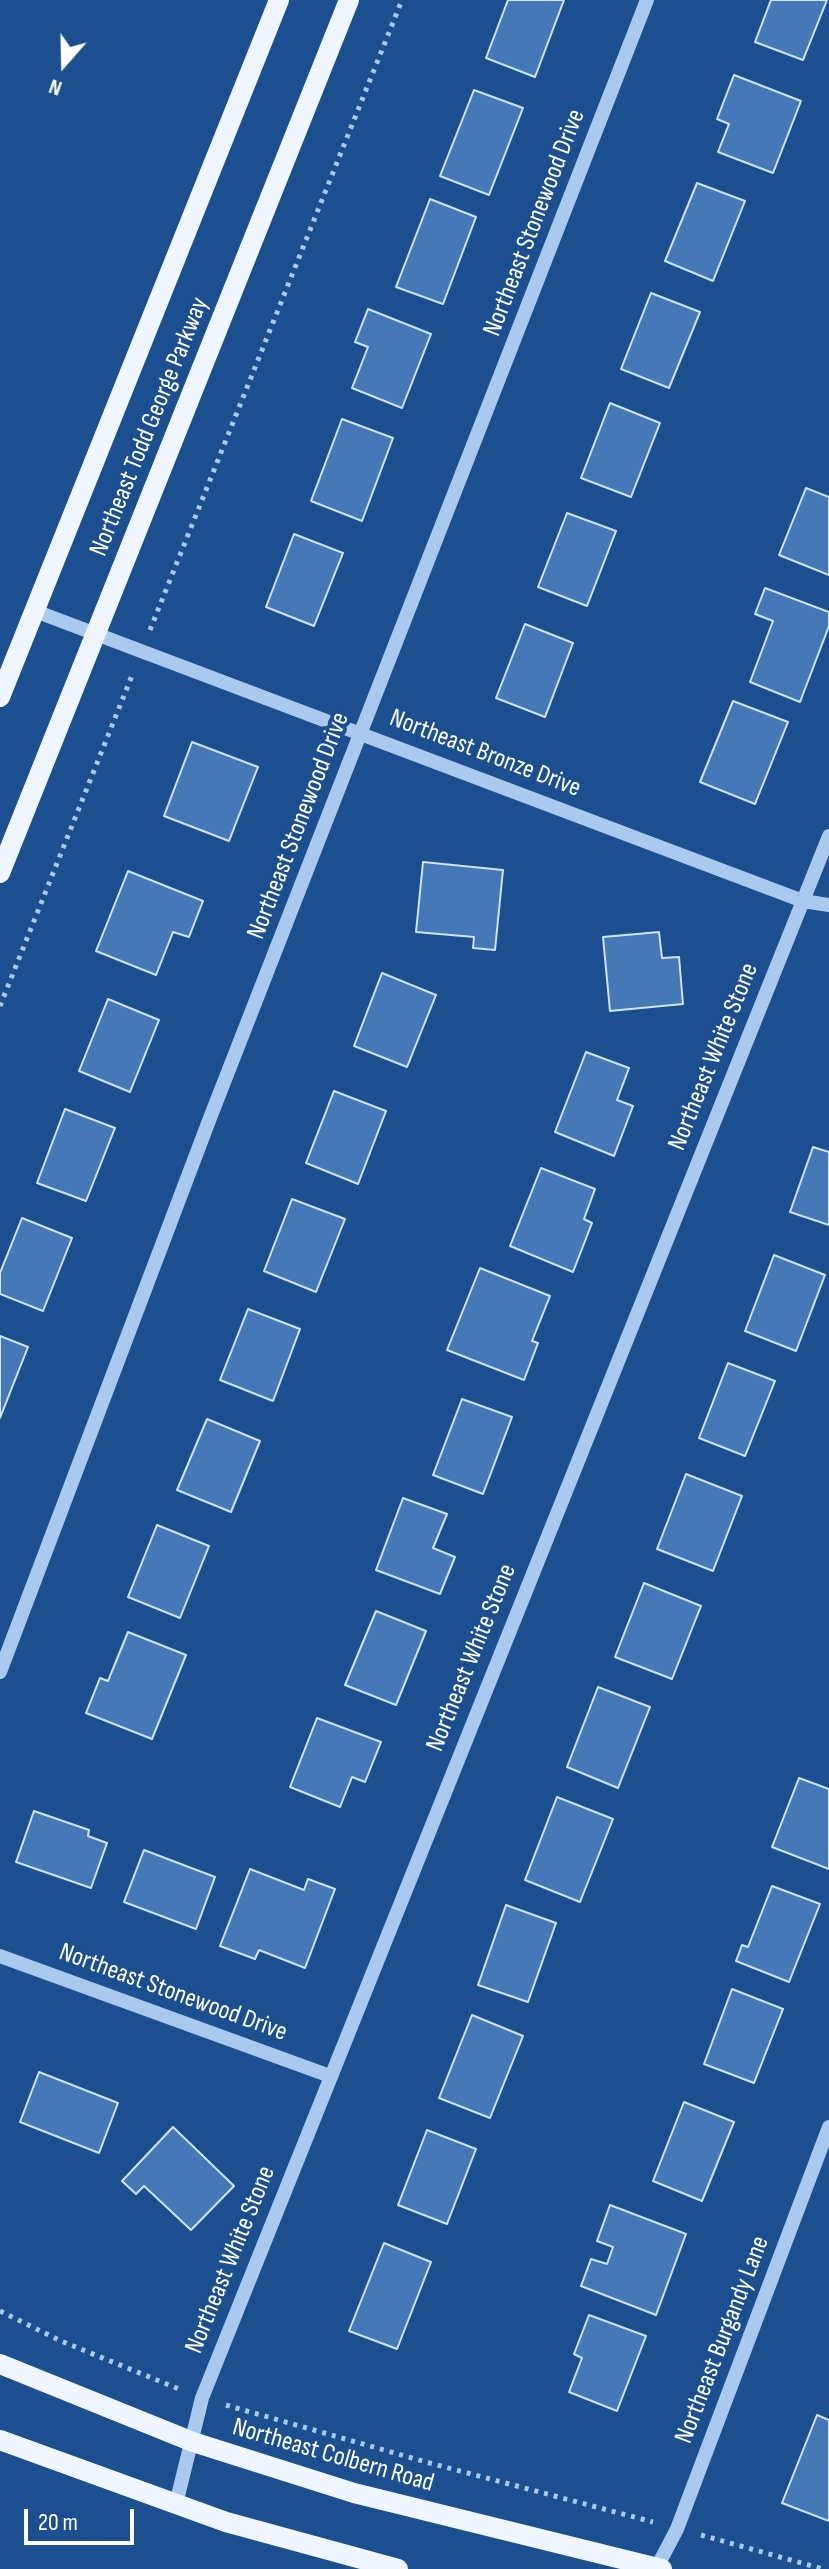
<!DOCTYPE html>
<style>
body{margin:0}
#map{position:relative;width:829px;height:2569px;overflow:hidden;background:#1b4f8f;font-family:"Sofia Sans Condensed",sans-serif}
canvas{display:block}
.north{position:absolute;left:24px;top:24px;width:80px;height:80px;-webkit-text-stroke:6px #1b4f8f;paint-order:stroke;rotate:200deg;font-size:22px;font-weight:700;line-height:32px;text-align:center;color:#fff}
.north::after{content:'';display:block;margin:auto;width:28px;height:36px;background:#fff;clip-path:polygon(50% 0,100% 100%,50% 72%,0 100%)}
.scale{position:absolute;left:24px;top:2509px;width:110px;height:36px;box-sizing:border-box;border:4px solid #fff;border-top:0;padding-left:10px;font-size:24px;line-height:28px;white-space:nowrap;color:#fff;-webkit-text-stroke:6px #1b4f8f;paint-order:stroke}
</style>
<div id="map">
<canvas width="829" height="2569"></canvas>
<div class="north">N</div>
<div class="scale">20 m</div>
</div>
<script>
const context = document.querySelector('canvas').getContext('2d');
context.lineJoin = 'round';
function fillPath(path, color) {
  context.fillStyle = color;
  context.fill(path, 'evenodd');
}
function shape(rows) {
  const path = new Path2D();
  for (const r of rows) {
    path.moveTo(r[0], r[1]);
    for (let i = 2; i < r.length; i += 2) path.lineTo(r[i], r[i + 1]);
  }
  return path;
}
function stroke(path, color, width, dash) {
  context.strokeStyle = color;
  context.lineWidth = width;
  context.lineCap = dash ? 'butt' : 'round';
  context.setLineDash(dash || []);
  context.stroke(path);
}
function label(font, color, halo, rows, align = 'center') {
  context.font = font + ' "Sofia Sans Condensed",sans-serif';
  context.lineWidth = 8;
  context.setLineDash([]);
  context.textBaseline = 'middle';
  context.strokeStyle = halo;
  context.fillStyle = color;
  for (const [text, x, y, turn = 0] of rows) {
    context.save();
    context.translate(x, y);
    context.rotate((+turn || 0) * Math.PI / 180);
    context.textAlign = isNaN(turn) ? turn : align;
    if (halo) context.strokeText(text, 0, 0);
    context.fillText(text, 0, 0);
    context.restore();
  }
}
const building = shape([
 [508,0,564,0,535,77,486,58,508,0],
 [771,0,827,0,803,60,755,42,771,0],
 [734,75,801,101,773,173,718,152,729,124,717,119,734,75],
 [474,90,523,108,489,195,440,176,474,90],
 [697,183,745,201,713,281,665,261,697,183],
 [430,199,476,217,443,304,396,287,430,199],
 [651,293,700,312,669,388,621,369,651,293],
 [368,309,431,334,402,408,352,388,368,347,355,342,368,309],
 [610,403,660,423,631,497,581,478,610,403],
 [342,419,393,438,362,521,311,501,342,419],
 [806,488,829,497,829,575,779,555,806,488],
 [567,513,616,531,587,606,538,587,567,513],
 [294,534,343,553,314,626,266,607,294,534],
 [765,588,829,612,829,626,800,702,750,682,773,621,755,614,765,588],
 [525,624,573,643,545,717,496,698,525,624],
 [733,701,788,722,755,804,700,782,733,701],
 [192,742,258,767,229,841,164,816,192,742],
 [423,862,503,870,495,950,473,948,474,937,416,932,423,862],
 [128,871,203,901,189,937,173,932,156,975,96,951,128,871],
 [659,932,662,958,679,957,683,1004,610,1011,603,937,659,932],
 [382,973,436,995,407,1067,354,1046,382,973],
 [108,999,159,1020,130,1092,79,1071,108,999],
 [586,1052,629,1068,617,1100,633,1106,614,1156,555,1132,586,1052],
 [334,1091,386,1111,358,1184,306,1163,334,1091],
 [65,1109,115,1128,86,1201,37,1183,65,1109],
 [813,1147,829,1152,829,1225,790,1212,813,1147],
 [541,1168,595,1189,584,1219,592,1223,573,1272,510,1246,541,1168],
 [292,1199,345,1219,316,1292,264,1271,292,1199],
 [22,1218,72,1238,43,1311,0,1294,0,1273,22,1218],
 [774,1255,825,1275,796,1351,745,1331,774,1255],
 [480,1268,550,1296,532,1341,538,1343,524,1380,447,1350,480,1268],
 [248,1309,300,1329,273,1401,220,1380,248,1309],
 [0,1336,28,1347,0,1418,0,1336],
 [728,1363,775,1381,745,1456,699,1438,728,1363],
 [462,1399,512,1417,483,1494,433,1475,462,1399],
 [207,1419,260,1441,231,1512,177,1490,207,1419],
 [686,1474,742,1496,713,1571,657,1549,686,1474],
 [403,1498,447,1514,433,1548,455,1557,440,1594,376,1570,403,1498],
 [157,1525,209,1546,180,1618,128,1597,157,1525],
 [644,1583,701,1606,672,1679,615,1657,644,1583],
 [376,1611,426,1631,396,1705,345,1685,376,1611],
 [128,1632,186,1655,152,1739,86,1713,100,1678,108,1681,128,1632],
 [598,1687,650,1707,618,1788,567,1767,598,1687],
 [317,1718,381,1742,365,1782,352,1777,340,1807,290,1787,317,1718],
 [799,1778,829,1789,829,1869,772,1847,799,1778],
 [557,1797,613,1819,580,1902,525,1880,557,1797],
 [34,1811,89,1830,88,1836,107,1843,91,1888,16,1862,34,1811],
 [144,1850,215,1877,196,1929,124,1902,144,1850],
 [250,1869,304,1890,308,1879,335,1889,305,1968,259,1950,255,1959,220,1946,250,1869],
 [772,1886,820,1904,789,1982,736,1961,742,1945,748,1947,772,1886],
 [506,1905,556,1923,528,2002,478,1985,506,1905],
 [732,1989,783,2009,754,2083,704,2064,732,1989],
 [472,2015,523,2036,490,2118,439,2098,472,2015],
 [39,2072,118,2103,99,2153,20,2122,39,2072],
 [684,2102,734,2122,702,2201,653,2181,684,2102],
 [173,2127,234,2186,191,2230,144,2186,136,2194,122,2181,173,2127],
 [427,2130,476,2149,447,2224,398,2205,427,2130],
 [610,2205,686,2234,656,2315,581,2286,591,2259,607,2264,613,2247,597,2241,610,2205],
 [384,2243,431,2262,397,2349,349,2331,384,2243],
 [589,2315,646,2336,617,2411,569,2392,582,2358,574,2354,589,2315],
 [817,2415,829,2420,829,2521,782,2503,817,2415]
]);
const path = shape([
 [150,630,402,0],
 [0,1006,133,673],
 [0,2311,61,2341,179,2389],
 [226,2405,426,2462,653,2522],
 [701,2535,823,2569]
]);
const minor = shape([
 [35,611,803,901,829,905],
 [0,1672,210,1118,647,0],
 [0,1956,330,2076],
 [176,2504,202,2398,829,836],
 [656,2569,677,2529,829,2127]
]);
const major = shape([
 [0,697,279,0],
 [0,873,349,0],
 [0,2364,193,2442,354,2493,662,2569],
 [0,2440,226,2522,398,2569]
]);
const streetNames = [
 ["Northeast Stonewood Drive",535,223,-69],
 ["Northeast Todd George Parkway",150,427,-68],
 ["Northeast Bronze Drive",485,754,21],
 ["Northeast Stonewood Drive",299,826,-69],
 ["Northeast White Stone",714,1057,-68],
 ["Northeast White Stone",472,1658,-68],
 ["Northeast Stonewood Drive",173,1993,20],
 ["Northeast White Stone",231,2260,-68],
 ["Northeast Burgandy Lane",723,2340,-69],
 ["Northeast Colbern Road",333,2456,16]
];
fillPath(building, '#4478b7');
stroke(building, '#cfe3fa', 2);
stroke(path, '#a9c9ee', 5, [4, 6]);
stroke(minor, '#a9c9ee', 14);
stroke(major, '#f0f6ff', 20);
label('26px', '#fff', '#1b4f8f', streetNames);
</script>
